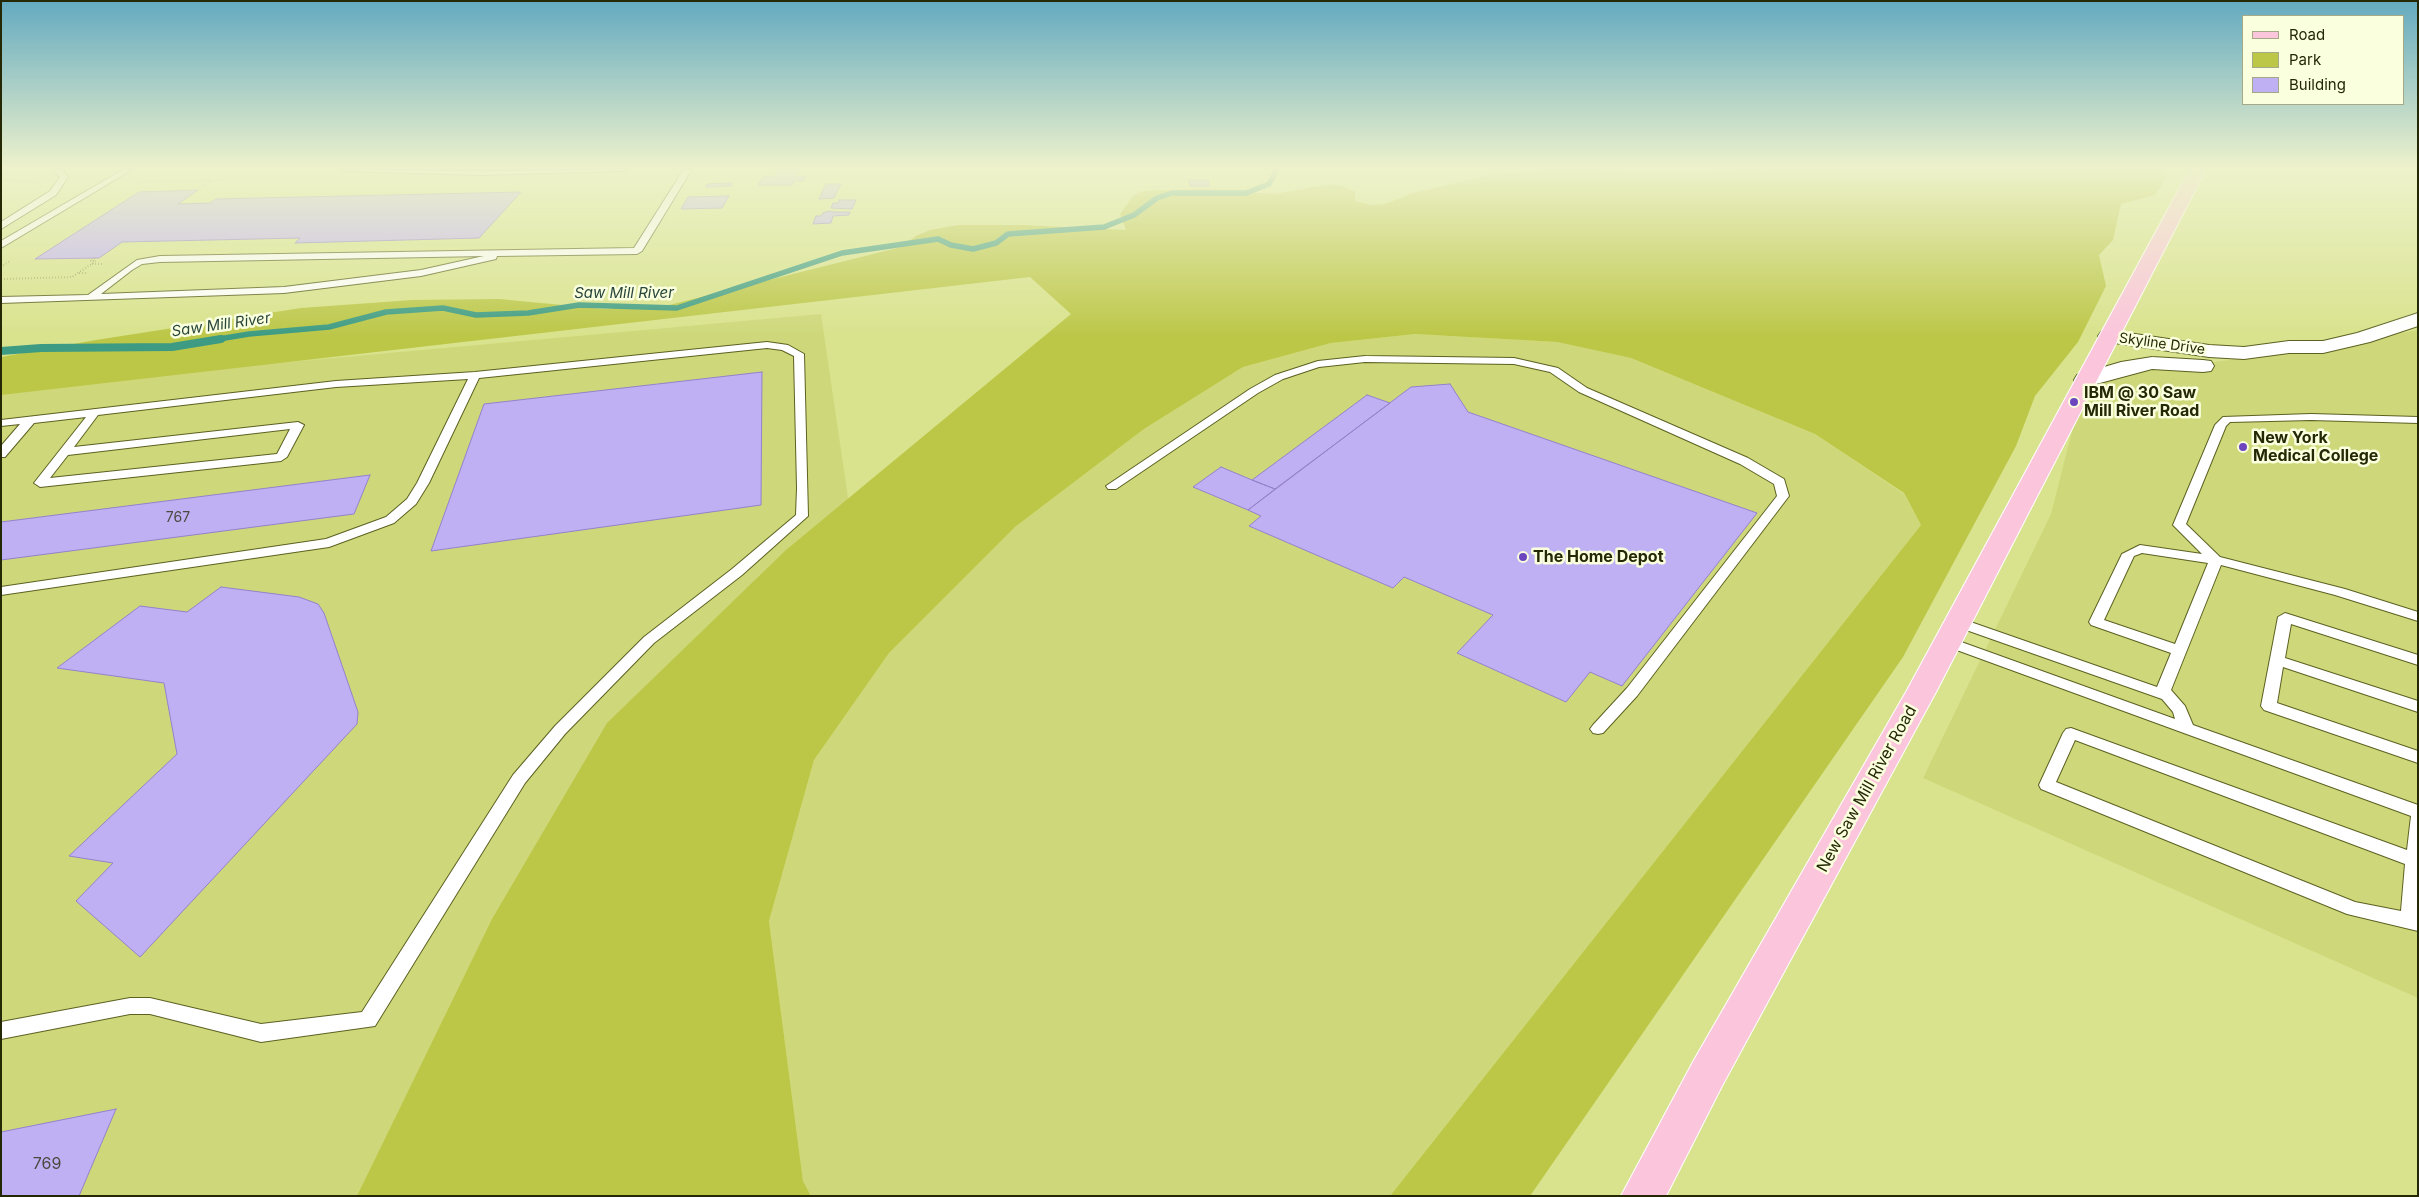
<!DOCTYPE html>
<style>
body{margin:0}
#map{position:relative;width:2419px;height:1197px;overflow:hidden;background:#d9e38d;font-family:Inter,sans-serif}
canvas{display:block}
.frame{position:absolute;inset:0;border:2px solid #252804;pointer-events:none}
.legend{position:absolute;left:2242px;top:15px;width:162px;height:90px;box-sizing:border-box;background:#faffde;border:1px solid #a5a987;margin:0;padding:6px 9px;list-style:none;font-size:15px;color:#252804}
.legend li{display:flex;align-items:center;gap:10px;height:25px}
.legend b{width:25px;border:1px solid #a5a987}
</style>
<div id="map">
<canvas width="2419" height="1197"></canvas>
<div class="frame"></div>
<ul class="legend">
<li><b style="height:6px;background:#fbc5dc"></b>Road</li>
<li><b style="height:14px;background:#bcc748"></b>Park</li>
<li><b style="height:14px;background:#bfb0f4"></b>Building</li>
</ul>
</div>
<script>
const context = document.querySelector('canvas').getContext('2d');
context.lineJoin = 'round';
function fillPath(path, color) {
  context.fillStyle = color;
  context.fill(path, 'evenodd');
}
function shape(rows) {
  const path = new Path2D();
  for (const r of rows) {
    path.moveTo(r[0], r[1]);
    for (let i = 2; i < r.length; i += 2) path.lineTo(r[i], r[i + 1]);
  }
  return path;
}
function stroke(path, color, width, dash) {
  context.strokeStyle = color;
  context.lineWidth = width;
  context.lineCap = dash ? 'butt' : 'round';
  context.setLineDash(dash || []);
  context.stroke(path);
}
function label(font, color, halo, rows, align = 'center') {
  context.font = font + ' Inter,sans-serif';
  context.lineWidth = 5;
  context.setLineDash([]);
  context.textBaseline = 'middle';
  context.strokeStyle = halo;
  context.fillStyle = color;
  for (const [text, x, y, turn = 0] of rows) {
    context.save();
    context.translate(x, y);
    context.rotate((+turn || 0) * Math.PI / 180);
    context.textAlign = isNaN(turn) ? turn : align;
    if (halo) context.strokeText(text, 0, 0);
    context.fillText(text, 0, 0);
    context.restore();
  }
}
const built = shape([
 [821,314,851,518,464,1196,1,1196,1,388],
 [2418,330,2418,998,1923,778,2051,514,2085,380,2323,347],
 [1415,334,1557,342,1631,358,1815,434,1904,494,1921,525,1390,1196,811,1196,803,1181,769,921,814,760,889,653,1015,527,1144,429,1243,367,1331,343]
]);
const green = shape([
 [1554,169,1658,172,1804,169,2161,169,2167,177,2155,195,2121,204,2113,240,2099,255,2106,286,2078,342,2035,396,2016,446,1903,657,1530,1196,1390,1196,1921,525,1904,493,1815,434,1631,358,1557,342,1415,334,1331,343,1243,367,1144,429,1015,527,889,653,814,760,769,921,803,1181,811,1196,357,1196,492,919,607,723,786,550,1071,314,1030,277,1,395,1,357,96,340,301,308,412,300,499,299,604,309,669,305,901,247,916,236,930,230,958,225,1025,225,1126,230,1120,214,1133,196,1144,191,1203,189,1275,194,1331,184,1342,186,1355,192,1355,201,1371,205,1385,204,1413,193,1490,175]
]);
const streamFar1 = shape([
 [213,340,249,334,329,327,386,312,443,308,476,315,528,313,579,305,677,308,842,253,938,239,951,245,973,249,996,243,1008,234,1104,227,1134,215,1157,198,1172,193,1246,193,1269,184,1277,169]
]);
const stream = shape([
 [1,351,41,348,172,347,221,339]
]);
const building = shape([
 [799,170,795,176,806,176,803,181,794,181,792,185,758,185,763,177,774,177,777,171,799,170],
 [1189,180,1208,180,1209,186,1190,186,1189,180],
 [732,183,731,186,706,187,707,184,732,183],
 [826,184,841,184,834,198,819,199,826,184],
 [198,190,178,204,210,203,216,199,521,192,479,238,295,243,300,238,122,242,99,258,35,259,139,192,198,190],
 [729,196,722,208,681,209,688,197,729,196],
 [839,200,856,200,852,209,831,208,833,203,838,203,839,200],
 [829,211,834,212,850,212,849,215,833,216,831,223,813,224,816,216,821,216,823,213,829,211],
 [762,372,761,505,431,551,484,404,762,372],
 [1450,384,1468,412,1757,513,1622,686,1590,672,1566,702,1457,653,1493,615,1404,577,1393,588,1249,526,1261,516,1248,510,1411,387,1450,384],
 [1367,395,1390,403,1275,489,1252,480,1367,395],
 [1221,467,1252,480,1275,489,1248,510,1193,487,1221,467],
 [370,475,354,514,1,560,1,522,370,475],
 [221,587,299,597,318,604,324,613,358,712,357,724,140,957,76,901,113,863,69,856,177,754,164,683,57,668,140,606,187,612,221,587],
 [116,1109,79,1196,1,1196,1,1132,116,1109]
]);
const path = shape([
 [1,180,35,182],
 [139,182,224,180],
 [197,190,211,181],
 [92,264,103,264],
 [1,267,10,261],
 [79,273,88,273],
 [1,279,72,277,96,261,90,261,95,258]
]);
const service = shape([
 [53,169,61,169,68,177,56,195,1,229,1,222,50,191,60,177,53,169],
 [124,169,133,169,1,248,1,241,124,169],
 [340,169,481,171,627,169,623,171,481,175,344,171,340,169],
 [684,169,692,169,642,251,637,254,497,256,496,259,421,276,284,293,1,303,1,297,88,295,137,260,160,256,634,248,684,169],
 [484,256,421,270,284,287,101,294,132,270,142,264,160,262,484,256],
 [767,342,788,345,804,354,808,516,742,575,654,643,565,734,525,783,375,1026,261,1042,150,1014,130,1014,1,1039,1,1022,130,998,150,998,261,1024,362,1012,513,775,555,726,644,637,732,569,796,515,797,488,794,356,782,350,767,348,479,378,429,483,416,504,394,523,329,547,1,595,1,587,326,539,386,517,407,499,417,483,468,379,336,387,98,415,74,447,298,422,304,425,287,457,281,461,40,487,34,483,86,417,34,423,5,457,1,457,1,446,20,424,1,426,1,420,336,381,475,372,767,342],
 [290,429,277,454,50,478,68,455,290,429],
 [1365,356,1514,358,1558,368,1587,388,1748,458,1784,479,1789,496,1637,696,1603,733,1598,734,1593,733,1590,729,1593,725,1627,688,1777,496,1774,484,1740,464,1579,392,1550,372,1514,364,1365,362,1319,367,1283,379,1258,393,1116,489,1108,489,1106,486,1250,389,1275,375,1318,361,1365,356],
 [2311,414,2418,417,2418,423,2311,420,2230,422,2226,426,2186,524,2220,557,2345,589,2418,612,2418,621,2335,595,2221,565,2171,690,2185,706,2193,725,2418,805,2418,931,2347,914,2041,789,2039,785,2063,733,2066,729,2071,728,2407,850,2411,816,1943,645,1941,642,1943,639,1953,639,2175,719,2173,712,2162,699,1952,625,1950,622,1952,619,1962,619,2157,687,2171,653,2091,625,2089,622,2122,554,2140,545,2202,554,2173,525,2215,425,2223,417,2311,414],
 [2142,553,2208,563,2175,644,2104,620,2134,556,2142,553],
 [2075,740,2405,864,2401,911,2355,902,2056,782,2075,740],
 [2285,613,2418,655,2418,665,2291,624,2285,658,2418,701,2418,712,2283,667,2277,703,2418,751,2418,763,2264,710,2261,706,2278,617,2285,613]
]);
const tertiary = shape([
 [2418,313,2418,326,2370,342,2323,353,2289,353,2244,359,2209,357,2108,342,2101,340,2098,336,2101,332,2108,330,2209,345,2244,347,2289,341,2323,341,2357,333,2418,313],
 [2152,357,2203,360,2211,361,2214,366,2211,371,2203,372,2152,369,2085,387,2077,385,2074,380,2077,375,2121,362,2152,357]
]);
const primary = shape([
 [2190,169,2206,169,1936,692,1722,1086,1666,1196,1621,1196,1694,1060,1906,692,2190,169]
]);
const markers = [
 [2074,402,5,"#6d46bf"],
 [2243,447,5,"#6d46bf"],
 [1523,557,5,"#6d46bf"]
];
const farStreetnames = [
 ["Skyline Drive",2162,344,8]
];
const numberNames = [
 ["767",178,518]
];
const farWaternames = [
 ["Saw Mill River",624,293],
 ["Saw Mill River",221,325,-8]
];
const poiNames = [
 ["IBM @ 30 Saw",2084,393],
 ["Mill River Road",2084,411],
 ["New York",2253,438],
 ["Medical College",2253,456],
 ["The Home Depot",1533,557]
];
const streetNames = [
 ["New Saw Mill River Road",1867,789,-61]
];
const nearNumbernames = [
 ["769",47,1164]
];
fillPath(built, '#ced87a');
fillPath(green, '#bcc748');
stroke(streamFar1, '#3d9b83', 5.5);
stroke(stream, '#3d9b83', 8);
fillPath(building, '#bfb0f4');
stroke(building, '#9482cc', 1);
stroke(service, '#5c6121', 2);
stroke(tertiary, '#5c6121', 2);
stroke(primary, '#fff', 2);
stroke(path, '#767c42', 2, [0.5, 2.5]);
fillPath(service, '#fff');
fillPath(tertiary, '#fff');
fillPath(primary, '#fbc5dc');
const sky = context.createLinearGradient(0, 0, 0, 336);
sky.addColorStop(0, '#63aac0');
sky.addColorStop(0.5, '#eef2cc');
sky.addColorStop(1, '#eef2cc00');
context.fillStyle = sky;
context.fillRect(0, 0, 2419, 336);
for (const [x, y, r, color] of markers) {
  const dot = new Path2D();
  dot.arc(x, y, r, 0, 2 * Math.PI);
  context.fillStyle = color;
  context.fill(dot);
  stroke(dot, '#faffde', 2);
}
label('14px', '#252804', '#faffde', farStreetnames);
label('14px', '#4c4a40', null, numberNames);
label('italic 15px', '#29463d', '#faffde', farWaternames);
label('bold 16px', '#252804', '#faffde', poiNames, 'left');
label('16px', '#252804', '#faffde', streetNames);
label('16px', '#4c4a40', null, nearNumbernames);
</script>
